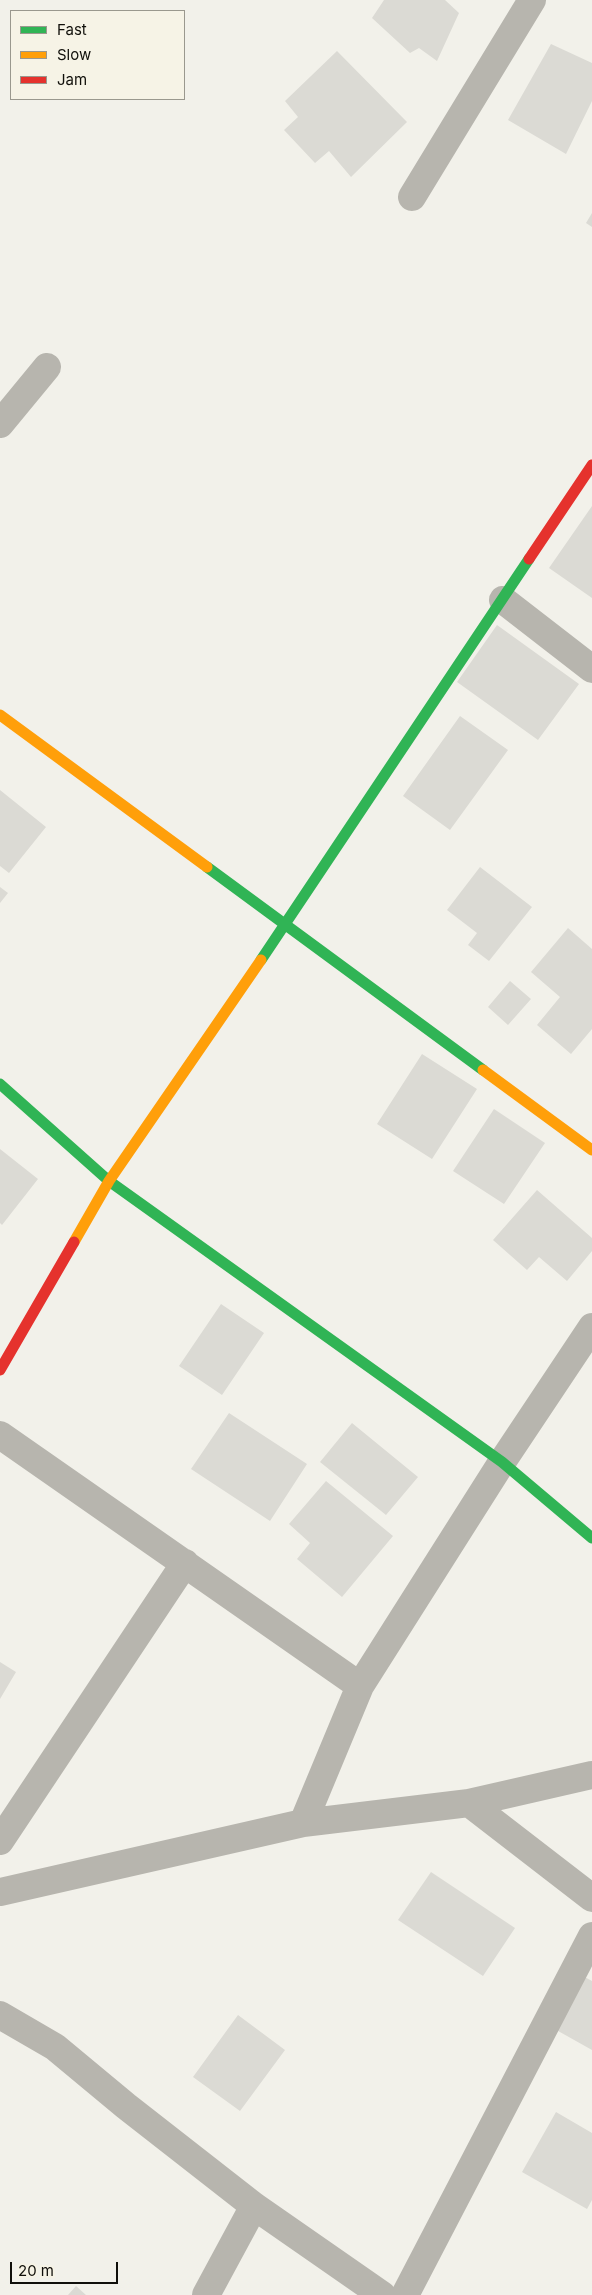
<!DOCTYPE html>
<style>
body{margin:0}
#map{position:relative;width:592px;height:2295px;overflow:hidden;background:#f2f1ea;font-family:Inter,sans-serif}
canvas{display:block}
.legend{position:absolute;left:10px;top:10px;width:175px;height:90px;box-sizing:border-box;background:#f6f3e6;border:1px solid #9a988e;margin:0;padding:6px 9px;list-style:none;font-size:15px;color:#100f0a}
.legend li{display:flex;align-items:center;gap:10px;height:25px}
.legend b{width:25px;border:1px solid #9a988e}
.scale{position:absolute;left:10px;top:2262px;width:108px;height:22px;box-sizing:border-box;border:2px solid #100f0a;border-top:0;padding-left:6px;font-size:15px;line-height:18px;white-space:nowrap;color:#100f0a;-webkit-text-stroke:4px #f6f3e6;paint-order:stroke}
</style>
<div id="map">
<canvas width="592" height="2295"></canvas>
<ul class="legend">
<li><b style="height:6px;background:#30b455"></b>Fast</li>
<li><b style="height:6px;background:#ff9f0a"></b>Slow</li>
<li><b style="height:6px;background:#e5322d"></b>Jam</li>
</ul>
<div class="scale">20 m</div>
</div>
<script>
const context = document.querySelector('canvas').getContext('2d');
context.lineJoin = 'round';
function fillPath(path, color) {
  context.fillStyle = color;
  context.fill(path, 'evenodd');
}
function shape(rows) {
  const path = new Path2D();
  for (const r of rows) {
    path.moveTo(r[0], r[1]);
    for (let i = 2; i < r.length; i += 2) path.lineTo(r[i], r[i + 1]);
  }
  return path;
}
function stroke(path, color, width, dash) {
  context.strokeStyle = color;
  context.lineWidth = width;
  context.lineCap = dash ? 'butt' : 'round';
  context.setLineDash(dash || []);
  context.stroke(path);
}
const building = shape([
 [384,0,445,0,459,13,437,61,419,48,410,53,372,18],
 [551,44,592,63,592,101,566,154,508,120],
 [337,51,407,122,351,177,329,151,315,163,284,130,298,117,285,101],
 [592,213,592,227,586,223],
 [592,506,592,598,549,568],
 [497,625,579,684,538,740,457,682],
 [460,716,508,750,450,830,403,796],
 [0,790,46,827,9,873,0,866],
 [480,867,532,907,489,961,468,945,477,933,447,910],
 [0,887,8,893,0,903],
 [568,928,592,949,592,1029,571,1054,537,1025,560,997,531,972],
 [510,981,531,999,508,1025,488,1007],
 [422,1054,477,1089,432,1159,377,1124],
 [494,1109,545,1143,504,1204,453,1171],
 [0,1149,38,1179,2,1225,0,1223],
 [537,1190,592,1238,592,1251,567,1281,539,1257,527,1270,493,1240],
 [221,1304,264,1333,222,1395,179,1366],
 [229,1413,307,1464,270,1521,191,1469],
 [352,1423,418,1477,386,1515,320,1462],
 [326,1481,393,1536,342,1597,297,1559,310,1543,289,1524],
 [0,1662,16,1672,0,1699],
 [431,1872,515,1928,483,1976,398,1920],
 [581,1975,592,1981,592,2050,551,2027],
 [238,2015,285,2050,240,2111,193,2077],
 [556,2112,592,2133,592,2200,587,2209,522,2172],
 [76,2286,86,2295,68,2295]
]);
const street = shape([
 [412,197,532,0],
 [0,424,47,367],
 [503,600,592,669],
 [0,1435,360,1686],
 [469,1803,592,1898],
 [303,1823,360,1686,502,1462,592,1327],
 [0,1841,185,1563],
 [0,1892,303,1823,469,1803,592,1775],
 [0,2015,55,2047,126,2106,254,2206,382,2295],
 [206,2295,254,2206],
 [405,2295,592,1936]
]);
const fast = shape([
 [207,867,483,1070],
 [261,960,529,559],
 [0,1084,109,1181,502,1462,592,1538]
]);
const slow = shape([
 [0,715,207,867],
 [483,1070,592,1150],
 [74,1242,109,1181,261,960]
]);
const jam = shape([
 [529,559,592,465],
 [0,1370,74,1242]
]);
fillPath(building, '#dbdad4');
stroke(street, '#b7b5ae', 28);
stroke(fast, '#30b455', 11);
stroke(slow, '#ff9f0a', 11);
stroke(jam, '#e5322d', 11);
</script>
